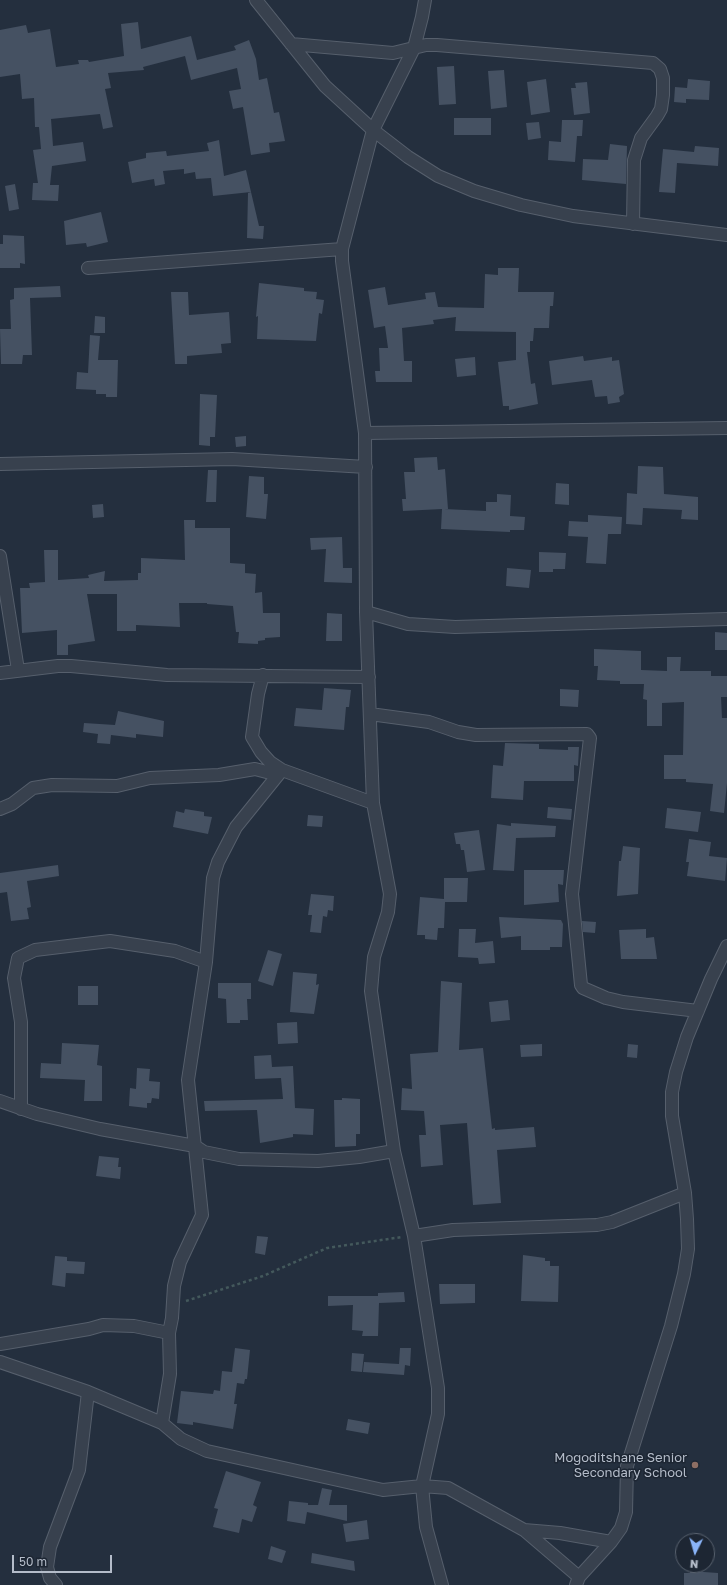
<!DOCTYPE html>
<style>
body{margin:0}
#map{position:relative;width:727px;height:1585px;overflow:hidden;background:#242f3e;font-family:"Golos Text",sans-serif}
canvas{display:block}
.north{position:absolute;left:675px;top:1533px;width:40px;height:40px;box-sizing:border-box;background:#1d2633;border:1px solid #59626f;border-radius:50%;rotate:185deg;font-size:11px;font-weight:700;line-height:16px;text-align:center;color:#b4bcc9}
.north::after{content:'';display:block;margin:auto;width:14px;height:18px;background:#8ab4f8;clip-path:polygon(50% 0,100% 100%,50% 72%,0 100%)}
.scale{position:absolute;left:12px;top:1555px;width:100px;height:18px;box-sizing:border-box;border:2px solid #b4bcc9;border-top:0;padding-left:5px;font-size:12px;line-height:14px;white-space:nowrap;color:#b4bcc9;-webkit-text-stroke:3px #1d2633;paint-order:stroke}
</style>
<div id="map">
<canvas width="727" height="1585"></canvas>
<div class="north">N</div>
<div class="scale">50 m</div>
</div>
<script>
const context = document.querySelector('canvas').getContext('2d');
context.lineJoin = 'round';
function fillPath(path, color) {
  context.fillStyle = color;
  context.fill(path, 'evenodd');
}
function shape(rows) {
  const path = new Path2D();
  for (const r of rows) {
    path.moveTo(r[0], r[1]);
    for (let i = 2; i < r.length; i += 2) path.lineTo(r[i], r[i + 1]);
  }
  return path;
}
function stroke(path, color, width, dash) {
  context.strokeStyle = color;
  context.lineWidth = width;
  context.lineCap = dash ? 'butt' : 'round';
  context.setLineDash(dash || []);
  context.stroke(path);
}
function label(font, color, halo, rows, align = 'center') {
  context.font = font + ' "Golos Text",sans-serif';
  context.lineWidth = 3;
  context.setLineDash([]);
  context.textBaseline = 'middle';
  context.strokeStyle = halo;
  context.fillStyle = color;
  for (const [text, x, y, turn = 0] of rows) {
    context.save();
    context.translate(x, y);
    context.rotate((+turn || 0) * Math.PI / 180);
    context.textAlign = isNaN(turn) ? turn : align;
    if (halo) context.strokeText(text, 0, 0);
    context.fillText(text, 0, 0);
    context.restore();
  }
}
const building = shape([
 [138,22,141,49,191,36,197,60,236,50,234,46,249,40,256,59,259,80,267,78,274,113,279,112,285,141,269,143,270,152,251,155,243,107,233,109,229,91,241,89,237,68,191,80,185,56,143,67,144,70,108,73,111,88,105,89,113,127,103,129,100,114,51,119,53,146,83,142,86,161,52,166,50,185,59,185,58,201,32,200,33,183,38,183,33,150,41,149,39,127,35,127,34,98,22,99,20,74,0,77,0,30,26,25,28,33,50,29,56,67,79,64,78,60,88,60,89,62,124,56,121,24],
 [454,66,456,104,439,105,437,67],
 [504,70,507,107,491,109,488,71],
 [546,79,550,112,531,115,527,82],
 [688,79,710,81,709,100,686,99,686,103,674,102,675,87,687,88],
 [587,82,590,113,574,115,571,88,576,88,575,83],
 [454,118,491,118,491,135,454,135],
 [562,120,583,120,582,136,577,136,575,162,548,160,549,141,561,142],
 [539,122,541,138,528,140,526,123],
 [219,140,224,176,246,170,251,192,213,196,211,178,196,179,195,172,184,174,184,169,163,171,165,184,155,186,154,179,132,183,128,162,146,158,146,153,166,151,167,156,209,151,207,143],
 [610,144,627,146,626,184,582,180,583,159,608,160],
 [695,146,719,148,718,166,677,163,675,193,659,192,663,149,694,152],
 [15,184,19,209,9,211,5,186],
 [251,192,259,226,264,226,263,239,247,238,248,193],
 [101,212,108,242,87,247,86,243,66,245,64,221],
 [3,235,24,236,25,264,20,263,20,268,0,268,0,244,3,244],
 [498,268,519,268,518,292,554,292,553,306,550,306,549,328,534,328,533,341,530,341,530,352,527,352,531,384,535,383,538,404,509,410,509,406,503,406,498,362,516,360,516,332,455,331,456,317,433,320,434,324,402,328,404,361,412,361,412,382,376,382,375,371,380,371,379,348,388,348,385,326,374,328,368,290,385,287,388,305,426,299,425,293,435,292,438,307,484,308,485,274,498,275],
 [259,283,304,288,304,291,317,292,316,299,324,300,322,314,319,313,316,341,257,339,258,316,256,317],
 [60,286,61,297,30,298,32,355,23,355,22,364,1,364,0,329,11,329,10,300,14,299,14,288],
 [171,292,188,292,189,315,229,312,231,343,221,344,222,353,187,356,187,364,175,364],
 [95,316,105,317,105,333,94,333],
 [90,335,100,336,98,360,118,360,117,397,106,397,106,394,96,394,96,390,76,389,77,372,88,373],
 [583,356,584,361,612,357,612,361,619,360,624,394,619,397,620,402,608,404,607,396,595,397,592,380,552,385,549,361],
 [475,357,476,375,457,377,455,359],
 [200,394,217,395,215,437,210,437,210,446,199,445],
 [246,436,246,446,236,447,235,437],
 [437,457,438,470,445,469,448,509,444,509,486,511,486,502,497,502,497,494,511,495,510,516,525,517,524,530,510,530,510,532,441,529,442,509,403,511,402,499,406,499,404,472,415,472,414,458],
 [638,466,663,467,664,494,698,497,698,520,681,519,682,510,643,508,642,525,626,524,627,493,637,494],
 [208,470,217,470,216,502,206,502],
 [249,476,264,477,264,494,268,494,266,519,246,517],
 [556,483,569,484,569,505,555,504],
 [103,504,104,517,93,518,92,505],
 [588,515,622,517,621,534,608,534,606,564,586,563,588,537,568,536,569,521,588,522],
 [184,520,195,520,195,528,230,528,230,563,245,564,245,573,256,574,255,593,262,592,263,613,280,613,280,637,265,638,265,640,258,641,258,644,238,643,239,632,236,632,233,606,207,604,207,603,179,603,180,627,136,625,136,631,117,631,117,594,87,594,95,641,68,645,68,655,57,655,57,630,22,633,20,588,30,588,29,583,45,582,44,550,58,550,58,580,89,578,88,575,105,571,104,581,138,580,138,573,141,573,141,558,185,560],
 [342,537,343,568,352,568,352,583,324,582,326,549,311,550,310,538],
 [539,552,566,553,565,569,553,569,553,572,539,572],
 [507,568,531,570,529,588,506,586],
 [327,613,342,614,342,641,326,641],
 [715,632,727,633,727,650,715,650],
 [594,649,641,651,641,670,667,671,667,657,681,657,680,671,711,671,711,676,727,676,727,697,721,697,722,718,727,718,727,783,724,813,710,811,713,784,686,782,686,779,664,779,664,755,683,755,684,702,662,703,662,726,647,726,647,700,643,699,644,684,620,684,620,681,597,680,598,666,594,666],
 [324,688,351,690,349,707,346,707,344,730,294,726,296,708,322,710],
 [560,689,579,690,578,707,560,706],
 [118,711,164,721,163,737,136,734,136,738,111,735,110,744,97,743,98,734,83,732,84,723,115,725],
 [505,743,539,744,539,749,568,750,568,747,579,747,578,766,574,765,574,781,524,781,523,800,491,798,493,765,503,766],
 [548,807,572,809,571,820,547,818],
 [667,808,701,812,698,832,665,828],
 [185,809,204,812,204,816,212,817,208,834,173,827,176,811,184,813],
 [308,815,323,816,322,827,307,826],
 [511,823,556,826,555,837,516,838,514,871,493,870,497,824,511,826],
 [479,830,485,870,467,872,464,850,461,850,460,844,456,844,454,833],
 [689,839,711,842,709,856,727,858,725,881,687,876,689,862,686,862],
 [623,846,640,848,638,894,617,896,619,861,621,861],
 [58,865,59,876,27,881,31,907,27,908,29,919,11,921,7,892,0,893,0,873],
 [524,870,564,870,563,885,558,884,559,902,524,905],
 [444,878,468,878,467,902,445,902,444,928,438,928,437,940,425,939,425,935,417,935,420,897,444,899],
 [311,894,334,896,333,911,328,910,327,917,323,916,321,933,310,932,312,915,308,915],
 [499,917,561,920,563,924,562,947,550,947,550,950,521,950,521,936,501,938],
 [582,921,596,922,595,933,583,932],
 [459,929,476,929,475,943,493,941,495,963,479,964,478,958,458,957],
 [646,929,646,938,654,937,657,959,621,959,619,930],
 [268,950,282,954,273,986,258,981],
 [293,972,317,974,316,985,319,984,314,1014,290,1012],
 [441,981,462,983,459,1050,483,1048,492,1129,495,1128,495,1130,534,1127,536,1147,497,1150,501,1203,473,1205,467,1123,440,1125,443,1165,421,1167,419,1135,426,1135,424,1111,401,1110,402,1088,412,1089,410,1054,438,1052],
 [218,983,251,983,251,999,247,999,248,1020,240,1020,240,1023,227,1023,226,999,218,998],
 [78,986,98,986,98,1005,78,1005],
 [508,1000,510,1020,491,1022,489,1002],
 [297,1022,298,1043,278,1044,277,1023],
 [62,1043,99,1045,97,1065,102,1066,102,1101,84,1101,85,1080,40,1078,41,1063,61,1064],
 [542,1044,542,1056,521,1057,520,1045],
 [628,1044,638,1045,637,1058,627,1057],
 [271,1055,272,1067,293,1066,295,1108,314,1109,313,1135,293,1134,293,1137,260,1143,257,1110,205,1111,204,1101,283,1099,281,1078,255,1079,254,1056],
 [137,1068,150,1069,149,1081,160,1082,159,1099,152,1098,151,1103,147,1103,147,1108,129,1106,130,1088,136,1089],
 [342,1098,360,1099,360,1134,356,1134,356,1146,335,1147,334,1100,342,1100],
 [99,1156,119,1158,118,1167,121,1167,120,1179,96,1176],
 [257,1236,268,1237,265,1255,255,1253],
 [523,1255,545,1258,545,1261,550,1261,550,1266,559,1266,558,1302,521,1301],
 [55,1256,67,1257,67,1261,85,1262,84,1274,66,1273,65,1287,52,1285],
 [439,1284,475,1284,475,1303,440,1304],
 [404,1292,405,1302,379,1303,378,1336,362,1336,363,1331,352,1330,353,1305,328,1306,328,1296,378,1296,378,1293],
 [235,1348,250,1350,247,1379,245,1379,244,1384,237,1383,234,1404,237,1404,233,1429,193,1422,193,1425,177,1423,181,1391,213,1394,214,1390,220,1391,222,1371,232,1372],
 [400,1348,411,1348,410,1366,405,1365,404,1375,363,1372,364,1362,399,1364],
 [352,1353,364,1354,362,1372,351,1371],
 [348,1419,370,1423,368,1434,346,1430],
 [226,1471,261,1482,253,1505,257,1507,252,1522,242,1519,239,1533,213,1527,218,1509,214,1508],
 [322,1488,332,1490,329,1505,347,1505,347,1521,307,1512,305,1524,287,1521,289,1501,308,1503,308,1505,318,1505],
 [367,1520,369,1539,346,1542,343,1524],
 [271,1546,286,1551,282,1563,268,1559],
 [312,1553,354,1561,355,1571,311,1563],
 [690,1571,718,1573,718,1585,684,1585,684,1573,690,1573]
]);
const path = shape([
 [186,1301,263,1276,327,1248,402,1237]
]);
const minor = shape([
 [256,0,325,86,373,130,408,157,438,176,474,191,521,205,573,216,727,235],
 [425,0,422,17,414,48,373,130,342,249,342,261,365,433,366,612,373,803,390,894,388,912,374,957,371,991,394,1151,414,1236,438,1388,438,1414,422,1486,426,1527,442,1585],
 [291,44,393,53,426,45,437,45,653,63,660,69,663,78,663,95,661,109,657,116,641,138,634,160,633,224],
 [88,268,342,249],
 [365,433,727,428],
 [0,464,232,459,366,467],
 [0,556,18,670],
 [366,612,408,624,455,627,727,619],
 [0,673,58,666,71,666,167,675,369,677],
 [263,675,258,694,252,737,261,752,270,762,282,770,373,803],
 [370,714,429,722,458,732,476,735,587,734,590,738,572,894,581,985,583,988,606,998,623,1002,698,1011],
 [0,809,12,804,33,788,52,785,117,786,150,778,219,775,255,769,278,775],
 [0,1101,37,1114,100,1129,195,1146,204,1152,239,1159,318,1161,359,1157,394,1151],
 [21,1109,21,1022,14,978,18,958,35,950,110,941,175,951,206,962],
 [414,1236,453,1230,597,1225,612,1222,685,1193],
 [0,1344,89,1329,103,1325,134,1326,169,1333],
 [0,1362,88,1392,162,1423,181,1439,207,1451,383,1490,422,1486,448,1488,524,1530,579,1577],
 [162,1423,170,1374,169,1333,172,1318,174,1286,180,1262,202,1215,188,1080,206,962,213,878,218,862,236,827,282,770],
 [524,1530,560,1533,611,1542],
 [56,1585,50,1578,47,1567,50,1547,79,1470,88,1392],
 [576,1585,579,1577,611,1542,621,1528,626,1512,627,1466,671,1326,684,1274,688,1249,687,1219,685,1193,672,1116,672,1092,676,1072,687,1037,711,979,727,946]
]);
const markers = [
 [695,1465,4,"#8d6e63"]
];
const poiNames = [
 ["Mogoditshane Senior",687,1458],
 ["Secondary School",687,1473]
];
fillPath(building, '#455162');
stroke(minor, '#565f6c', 14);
stroke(path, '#44595c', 2.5, [3, 3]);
stroke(minor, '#38414e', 12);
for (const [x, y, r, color] of markers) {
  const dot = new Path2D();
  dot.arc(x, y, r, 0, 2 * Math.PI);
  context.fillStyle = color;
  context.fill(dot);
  stroke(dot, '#1d2633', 1.5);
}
label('13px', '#b4bcc9', '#1d2633', poiNames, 'right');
</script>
